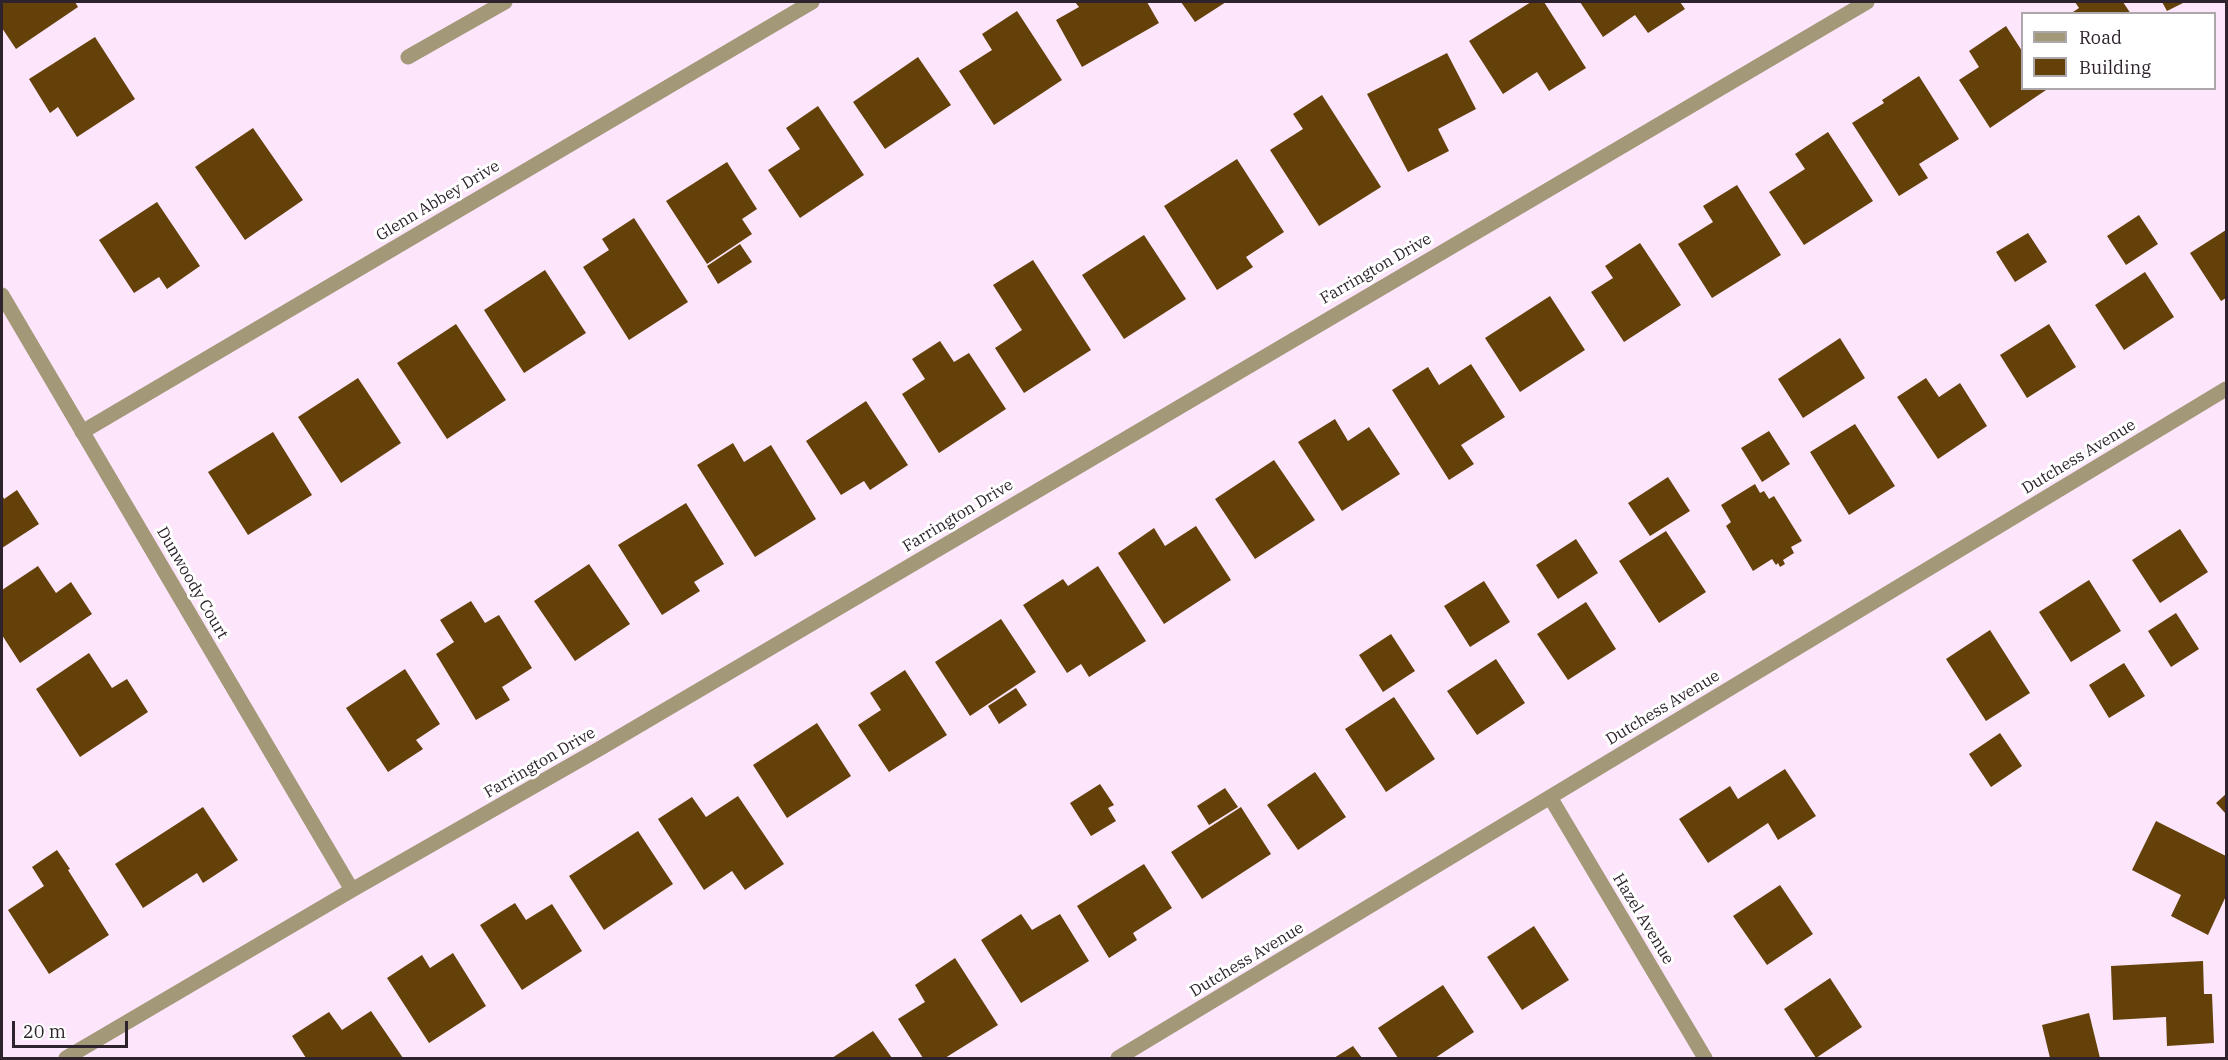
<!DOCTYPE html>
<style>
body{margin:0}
#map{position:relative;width:2228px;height:1060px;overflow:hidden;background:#fde5fb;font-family:"IBM Plex Serif",serif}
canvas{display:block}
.frame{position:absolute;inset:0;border:3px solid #2e232d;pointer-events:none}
.legend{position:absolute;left:2021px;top:12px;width:195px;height:78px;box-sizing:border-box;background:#fff;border:2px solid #aba7ab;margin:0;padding:8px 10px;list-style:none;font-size:18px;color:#2e232d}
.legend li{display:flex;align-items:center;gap:12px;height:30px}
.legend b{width:30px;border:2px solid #aba7ab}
.scale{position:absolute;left:12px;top:1021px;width:116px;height:27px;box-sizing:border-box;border:3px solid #2e232d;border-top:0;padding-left:8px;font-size:18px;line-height:21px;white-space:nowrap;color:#2e232d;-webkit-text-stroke:4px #fff;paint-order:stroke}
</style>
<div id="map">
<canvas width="2228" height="1060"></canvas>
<div class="frame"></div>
<ul class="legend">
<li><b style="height:8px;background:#a39878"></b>Road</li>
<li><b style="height:16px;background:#65410a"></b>Building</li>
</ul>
<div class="scale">20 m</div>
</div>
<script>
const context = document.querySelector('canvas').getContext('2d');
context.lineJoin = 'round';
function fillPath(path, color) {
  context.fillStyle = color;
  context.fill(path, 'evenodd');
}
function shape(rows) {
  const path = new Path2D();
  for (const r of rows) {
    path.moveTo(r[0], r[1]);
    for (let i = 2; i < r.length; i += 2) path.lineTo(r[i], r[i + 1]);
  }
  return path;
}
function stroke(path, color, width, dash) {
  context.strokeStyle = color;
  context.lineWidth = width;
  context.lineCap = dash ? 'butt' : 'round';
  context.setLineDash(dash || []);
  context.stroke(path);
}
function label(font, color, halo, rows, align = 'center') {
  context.font = font + ' "IBM Plex Serif",serif';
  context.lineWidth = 6;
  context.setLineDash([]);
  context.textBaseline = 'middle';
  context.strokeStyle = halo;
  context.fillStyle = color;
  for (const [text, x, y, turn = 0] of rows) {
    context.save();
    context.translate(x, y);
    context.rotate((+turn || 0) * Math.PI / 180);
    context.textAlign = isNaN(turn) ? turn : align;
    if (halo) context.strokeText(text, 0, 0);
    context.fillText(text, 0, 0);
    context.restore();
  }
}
const building = shape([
 [2,2,75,2,78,7,16,49,2,28],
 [1075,2,1147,2,1159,23,1082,67,1056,20,1079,7],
 [1181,2,1226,2,1195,22],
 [1531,2,1544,2,1586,68,1549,91,1537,72,1503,94,1469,41],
 [1580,2,1680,2,1685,9,1648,33,1635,15,1603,37],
 [2075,2,2123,2,2131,14,2070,14,2079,8],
 [2162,2,2185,2,2167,11],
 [1017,11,1062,80,994,125,959,71,992,50,982,34],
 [2006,26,2022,51,2022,88,2049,88,1990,128,1959,80,1979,67,1969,51],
 [95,37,135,99,77,137,58,107,50,113,29,79],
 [1447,53,1476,109,1438,129,1449,151,1408,172,1367,94],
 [918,57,951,105,885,149,853,102],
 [1919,76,1959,139,1919,164,1928,178,1899,196,1852,123,1884,103,1882,100],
 [1322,95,1381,187,1319,226,1270,150,1303,129,1293,114],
 [818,106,864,175,800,218,768,170,800,149,786,128],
 [253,128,303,200,245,240,195,167],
 [1828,132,1873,201,1804,245,1769,192,1805,169,1795,154],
 [1237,159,1284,232,1246,257,1253,267,1217,290,1164,206],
 [727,162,757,209,742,219,752,234,707,264,666,201],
 [1737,185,1781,255,1712,298,1678,244,1713,222,1703,206],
 [157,202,200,266,167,289,159,277,134,293,99,240],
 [2139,215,2158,244,2126,265,2107,236],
 [634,218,688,302,629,340,583,267,609,250,602,239],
 [2226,230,2226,298,2221,301,2190,253],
 [2028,233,2047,262,2015,282,1996,252],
 [1144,235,1186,299,1124,339,1082,275],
 [1640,243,1681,305,1624,342,1591,292,1613,278,1605,266],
 [740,244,752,262,718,284,707,266],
 [1033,260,1091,350,1024,393,995,348,1022,330,993,285],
 [545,270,586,333,524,373,484,310],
 [2145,272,2174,317,2124,350,2095,305],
 [1550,296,1585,350,1520,392,1485,338],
 [456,324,506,400,447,439,397,363],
 [2049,324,2076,367,2027,398,2000,355],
 [1840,338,1865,378,1803,418,1778,379],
 [940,341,954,362,969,353,1006,409,939,453,902,394,925,379,912,359],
 [1471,364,1505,417,1461,445,1474,464,1449,480,1392,390,1428,367,1439,385],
 [358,378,401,443,341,483,298,417],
 [1926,378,1939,397,1960,383,1987,426,1938,459,1897,397],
 [866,401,908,465,870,490,864,481,841,495,806,441],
 [1335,419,1348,441,1369,427,1400,474,1342,511,1298,442],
 [1855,424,1895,486,1849,515,1810,452],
 [1769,431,1790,464,1762,482,1741,448],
 [273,432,312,495,248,535,208,472],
 [733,443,744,462,771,445,816,519,755,557,697,465],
 [1274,460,1315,520,1255,559,1215,499],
 [1668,477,1690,511,1650,536,1628,503],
 [1755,484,1760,493,1764,491,1769,499,1774,496,1802,541,1791,547,1794,553,1783,560,1785,564,1780,567,1778,563,1776,565,1772,559,1753,571,1726,526,1731,522,1721,505],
 [17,490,39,524,2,548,2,494,4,499],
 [686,503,724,564,694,582,700,591,662,615,618,545],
 [1196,526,1231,580,1164,624,1118,553,1154,528,1165,546],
 [2180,529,2208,572,2160,603,2132,560],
 [1666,531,1706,592,1659,623,1619,561],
 [1576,539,1598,573,1558,599,1536,565],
 [589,564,630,624,575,661,534,601],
 [38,566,56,593,71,582,92,614,20,663,2,635,2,590],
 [1098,566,1146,641,1089,677,1081,664,1067,673,1023,605,1063,579,1068,586],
 [2089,580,2121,631,2071,662,2039,612],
 [1484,581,1510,622,1470,647,1444,606],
 [471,601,485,623,499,615,532,668,502,687,510,700,476,720,436,654,454,642,440,620],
 [1586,602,1616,649,1568,680,1537,634],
 [2176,613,2199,649,2171,667,2148,631],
 [1001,619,1036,672,970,716,935,662],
 [1990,630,2030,693,1986,721,1946,659],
 [1391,634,1415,671,1383,692,1359,655],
 [89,653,112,688,127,679,148,712,80,757,36,689],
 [1496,659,1525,703,1477,735,1447,691],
 [2124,663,2145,696,2109,718,2089,685],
 [405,669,440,724,416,740,423,749,388,772,346,708],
 [905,670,947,735,889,772,858,725,881,710,870,693],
 [1016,688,1027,705,999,724,988,706],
 [1394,697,1435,759,1386,792,1345,729],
 [817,723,851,776,787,818,753,765],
 [2000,733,2022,766,1991,787,1969,754],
 [1785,769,1816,816,1778,840,1768,823,1708,863,1679,819,1730,786,1738,799],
 [1315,772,1346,817,1298,850,1267,805],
 [1100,784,1114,805,1108,808,1116,821,1091,836,1070,803],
 [1225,788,1238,807,1209,825,1197,806],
 [2226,794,2226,814,2216,803],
 [738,796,784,864,745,890,732,871,704,890,658,819,692,797,706,817],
 [203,807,238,860,203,883,197,873,143,908,115,864],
 [1241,807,1271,854,1202,899,1171,852],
 [2156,821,2226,856,2226,896,2208,935,2171,916,2181,895,2132,870],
 [638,831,673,884,604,930,569,876],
 [57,850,70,869,68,870,109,935,49,974,8,910,44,886,32,867],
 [1144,864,1172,908,1133,933,1137,940,1109,958,1077,906],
 [1780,885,1813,934,1767,965,1733,916],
 [515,903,526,920,552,904,582,951,522,990,480,925],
 [1021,914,1032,930,1060,914,1089,961,1021,1003,981,940],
 [1534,926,1569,980,1522,1010,1487,957],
 [453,953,486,1006,429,1043,387,978,422,955,430,968],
 [955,958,998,1025,945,1058,923,1058,898,1019,925,1002,915,985],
 [2203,961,2204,994,2212,994,2214,1043,2167,1046,2166,1017,2113,1020,2111,966],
 [1830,978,1862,1027,1816,1058,1784,1009],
 [1443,985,1474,1032,1435,1058,1398,1058,1378,1028],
 [371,1011,403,1058,306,1058,292,1036,329,1012,342,1030],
 [2089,1013,2100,1058,2050,1058,2042,1025],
 [873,1031,892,1058,832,1058],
 [1353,1046,1362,1058,1334,1058]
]);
const minor = shape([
 [408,57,505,2],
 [2,295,352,890],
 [82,432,812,2],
 [1550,797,1705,1058],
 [66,1058,352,890,599,749,1867,2],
 [1118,1058,2226,389]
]);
const streetNames = [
 ["Glenn Abbey Drive",438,201,-31],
 ["Farrington Drive",1376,269,-30],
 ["Dutchess Avenue",2079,457,-31],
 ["Farrington Drive",958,516,-31],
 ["Dunwoody Court",192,583,60],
 ["Dutchess Avenue",1663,708,-31],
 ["Farrington Drive",540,763,-30],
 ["Hazel Avenue",1643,919,59],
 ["Dutchess Avenue",1247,960,-31]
];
fillPath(building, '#65410a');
stroke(minor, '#a39878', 15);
label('16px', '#2e232d', '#fff', streetNames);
</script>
